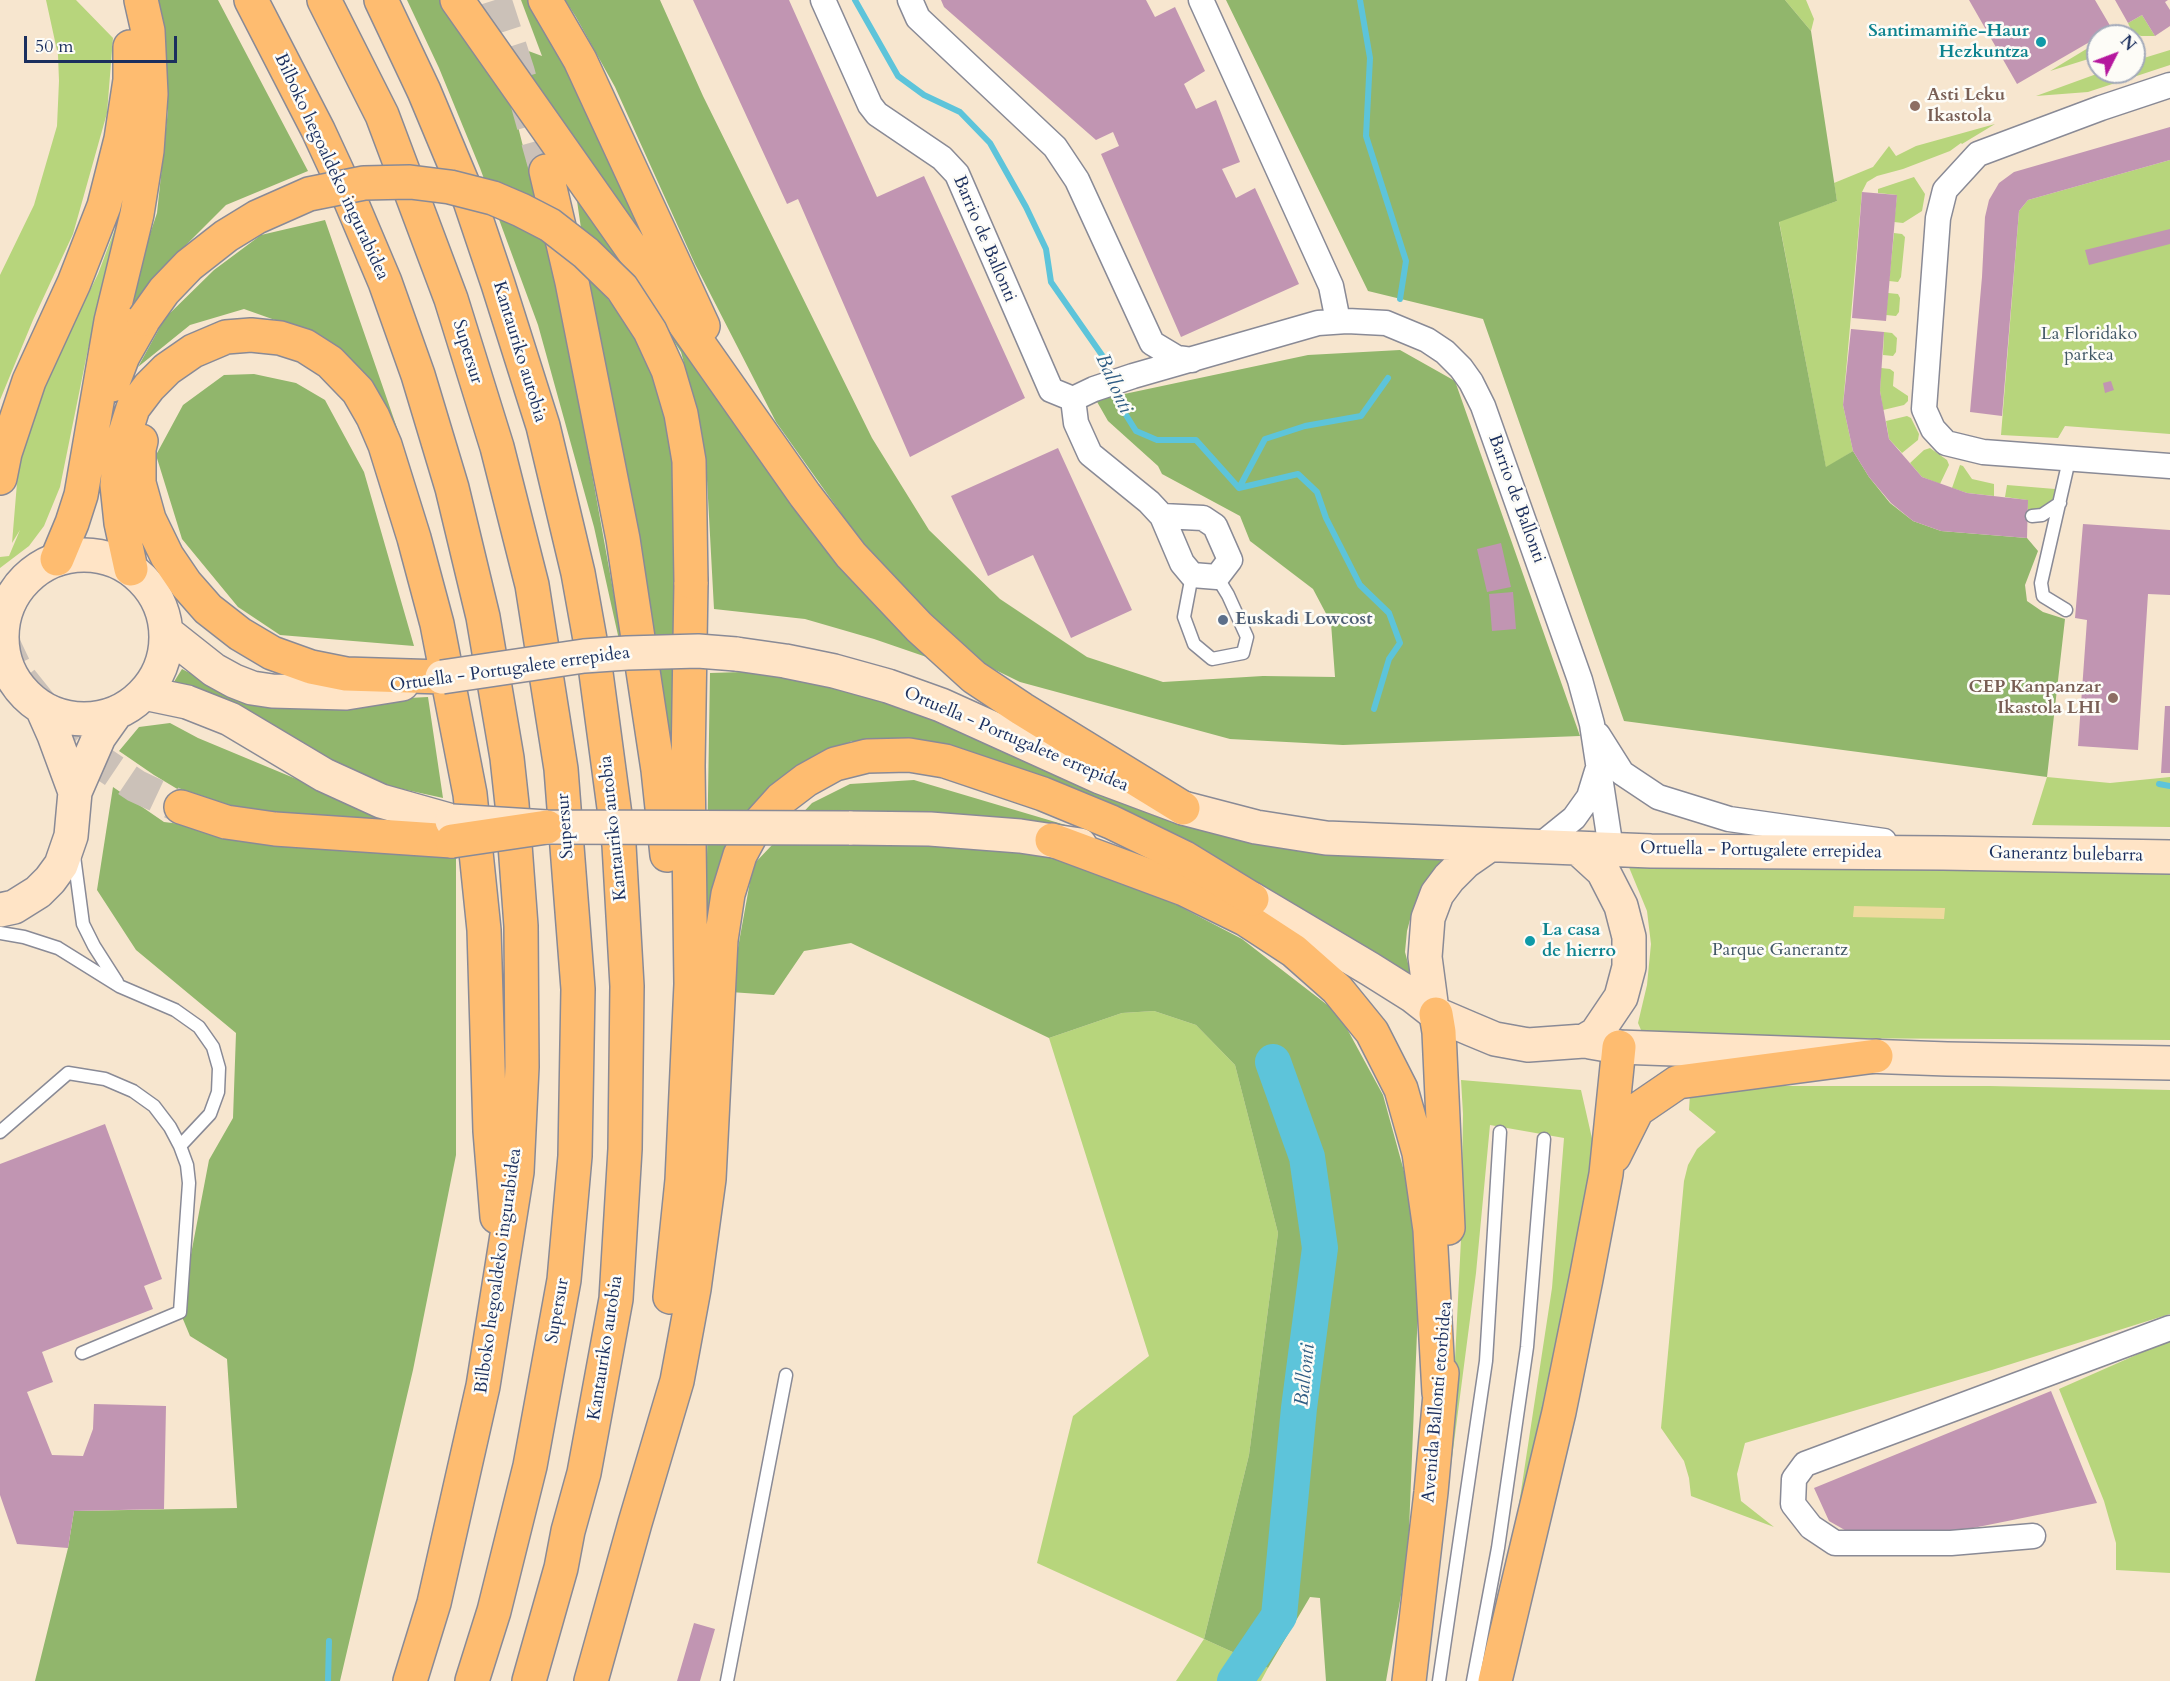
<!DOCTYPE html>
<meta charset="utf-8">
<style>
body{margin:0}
#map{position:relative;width:2170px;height:1681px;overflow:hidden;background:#f7e6cf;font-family:Cardo,serif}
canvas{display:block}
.north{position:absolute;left:2086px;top:24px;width:60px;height:60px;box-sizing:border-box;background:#fdfcf7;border:2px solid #a3aaba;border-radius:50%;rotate:48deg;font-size:16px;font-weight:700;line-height:24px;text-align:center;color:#1b2f5e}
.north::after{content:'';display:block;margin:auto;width:21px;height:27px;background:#b5179e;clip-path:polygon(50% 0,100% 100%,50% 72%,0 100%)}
.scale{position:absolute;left:24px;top:36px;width:153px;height:27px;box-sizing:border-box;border:3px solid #1b2f5e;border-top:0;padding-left:8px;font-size:18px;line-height:21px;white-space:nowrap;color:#1b2f5e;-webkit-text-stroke:4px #fdfcf7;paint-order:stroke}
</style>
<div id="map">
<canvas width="2170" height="1681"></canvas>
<div class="north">N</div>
<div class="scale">50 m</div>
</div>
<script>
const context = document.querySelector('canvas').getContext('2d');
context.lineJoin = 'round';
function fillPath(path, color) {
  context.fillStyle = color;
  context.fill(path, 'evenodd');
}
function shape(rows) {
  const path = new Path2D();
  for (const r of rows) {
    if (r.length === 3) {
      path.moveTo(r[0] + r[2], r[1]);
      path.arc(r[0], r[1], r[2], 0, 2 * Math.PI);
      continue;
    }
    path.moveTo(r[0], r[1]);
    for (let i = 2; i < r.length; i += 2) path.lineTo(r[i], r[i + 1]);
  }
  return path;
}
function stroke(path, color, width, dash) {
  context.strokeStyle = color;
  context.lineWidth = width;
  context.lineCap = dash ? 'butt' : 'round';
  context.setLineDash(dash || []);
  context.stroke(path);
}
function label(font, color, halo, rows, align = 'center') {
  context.font = font + ' Cardo,serif';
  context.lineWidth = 5;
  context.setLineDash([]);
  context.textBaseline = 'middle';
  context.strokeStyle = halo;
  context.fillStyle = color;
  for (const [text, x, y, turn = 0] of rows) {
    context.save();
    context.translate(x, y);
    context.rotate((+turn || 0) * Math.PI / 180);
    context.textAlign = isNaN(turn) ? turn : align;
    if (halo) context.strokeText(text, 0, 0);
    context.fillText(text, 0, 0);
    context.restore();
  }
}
const green = shape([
 [46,0,76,0,113,38,107,113,73,234,33,320,0,400,0,275,34,205,57,126,59,81,58,55],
 [1785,0,1806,0,1814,19,1811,31],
 [2142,15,2155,36,2141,36,2132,32,2128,23],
 [2098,42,2098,56,2050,71],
 [2170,50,2170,65,2088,92,2036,96,2102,72,2134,72,2134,61],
 [1995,124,1962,144,1961,143,1950,151,1903,169,1877,176,1867,182,1862,192,1843,405,1853,451,1826,468,1779,221,1837,201,1834,183,1873,167,1889,146,1896,156,1916,146],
 [2170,160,2170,434,2065,426,2058,438,2001,435,2019,211,2028,200],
 [1914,177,1925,194,1922,211,1903,223,1894,222,1897,195,1878,193,1878,189],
 [130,189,88,349,60,487,44,526,29,546,0,568,0,557,9,556,20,530,12,543,18,471,35,411,55,362,98,274],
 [1894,233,1902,234,1905,237,1901,277,1898,282,1889,281],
 [1888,293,1898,294,1900,298,1899,312,1896,316,1886,315],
 [1884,332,1892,333,1897,338,1896,352,1893,356,1883,355],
 [1881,368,1890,369,1894,372,1893,386,1908,396,1908,401,1904,405,1883,410,1880,391],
 [1907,416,1911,418,1919,434,1918,440,1902,453,1889,439,1886,421],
 [1930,448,1947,460,1949,465,1940,484,1922,477,1910,463,1924,450],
 [1960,465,1963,466,1972,479,1994,484,1994,496,1967,493,1952,488],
 [2007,485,2055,489,2054,501,2045,509,2028,514,2027,500,2005,497],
 [2047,777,2110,783,2170,777,2170,827,2032,825],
 [1626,860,2170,874,2170,1040,1644,1037,1638,1023,1647,985,1651,944,1647,911],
 [1154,1011,1196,1025,1235,1065,1278,1233,1249,1455,1204,1639,1268,1668,1261,1681,1176,1681,1204,1639,1037,1563,1073,1416,1149,1356,1049,1038,1122,1013],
 [1461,1080,1581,1090,1596,1156,1564,1331,1512,1550,1552,1288,1564,1138,1490,1125,1476,1273,1449,1481,1461,1239,1463,1114],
 [1715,1086,1990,1086,2170,1090,2170,1314,1992,1370,1745,1443,1737,1474,1741,1501,1774,1527,1691,1496,1689,1478,1684,1461,1661,1428,1684,1181,1688,1165,1697,1149,1716,1132,1689,1110,1690,1094],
 [2170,1340,2170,1573,2116,1570,2116,1543,2104,1501,2059,1389]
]);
const forest = shape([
 [155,0,218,0,308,171,226,205,158,273,121,321,157,213,168,110],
 [407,0,442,0,511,99,548,245,568,341,635,712,594,527,538,325,480,168,439,68],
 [521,0,537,0,677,291,523,70,523,49,542,56],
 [565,0,660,0,703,96,872,438,929,530,1000,599,1087,657,1163,682,1263,676,1335,677,1331,623,1313,589,1250,541,1240,516,1162,474,1158,466,1108,421,1096,400,1308,355,1400,350,1455,381,1580,736,1343,745,1230,739,1020,682,975,660,875,561,776,422,695,264,615,87,576,17],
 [1226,0,1785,0,1811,31,1837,201,1779,222,1826,467,1853,451,1869,477,1890,503,1913,521,1941,531,2027,538,2038,551,2025,585,2027,601,2043,612,2065,619,2047,777,1624,721,1483,319,1368,291],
 [576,194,847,573,896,626,913,642,941,662,874,639,805,619,714,609,706,461,694,400,681,352,647,300,582,235],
 [325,220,405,451,359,370,320,336,244,309,190,325,138,367,165,318,214,270,261,235],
 [586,276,622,314,652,367,679,462,672,778],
 [254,374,296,383,325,400,364,472,414,646,280,635,238,607,182,539,156,455,183,405,224,375],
 [182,669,240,699,275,705,428,697,443,798,393,787,341,765,257,723,172,685],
 [742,672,774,674,810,682,877,699,942,719,1072,782,1451,856,1428,877,1412,912,1407,931,1405,952,1412,978,1282,898,873,742,852,741,808,760,777,785,705,980,710,673],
 [170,723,198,738,402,823,293,820,189,796,154,775,119,751,139,727],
 [914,780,1079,829,1125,878,1242,939,1339,1014,1383,1095,1413,1204,1420,1259,1408,1555,1386,1681,1326,1681,1320,1598,1310,1597,1268,1668,1204,1639,1249,1455,1278,1233,1235,1065,1196,1025,1154,1011,1122,1013,1049,1038,851,943,804,951,774,995,730,992,753,865,812,803,850,784],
 [113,787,164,822,456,858,456,1155,413,1370,340,1681,35,1681,68,1548,74,1511,237,1508,227,1359,190,1336,180,1312,209,1160,233,1118,236,1033,136,950,97,890]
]);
const sand = shape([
 [1854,906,1945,908,1944,919,1853,917]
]);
const stream = shape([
 [855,0,898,76,924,95,960,112,990,143,1026,207,1046,249,1051,282,1104,358,1110,379],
 [1360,0,1370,58,1366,136,1406,261,1400,299],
 [1113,389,1116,399,1136,431,1157,440,1196,440,1239,488,1298,474,1317,492,1326,518,1360,585,1389,613,1400,643,1389,659,1374,709],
 [1239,488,1265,439,1305,426,1361,416,1388,378],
 [2159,784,2170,786],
 [328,1681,329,1641]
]);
const river = shape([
 [1235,1681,1279,1616,1299,1408,1320,1248,1307,1157,1273,1062]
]);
const building = shape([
 [693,0,789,0,877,197,924,176,1025,398,910,457,798,199,787,204],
 [941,0,1146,0,1155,17,1175,7,1205,71,1184,84,1196,109,1216,100,1240,162,1222,169,1236,198,1255,188,1299,284,1181,337,1101,154,1119,146,1113,132,1096,140,944,7],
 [1969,0,2095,0,2112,29,2017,84],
 [2115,0,2168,0,2165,2,2170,10,2170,26,2155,36,2142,15,2128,23],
 [2170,127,2170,160,2028,200,2019,211,2002,416,1970,412,1982,277,1985,217,1989,200,1999,183,2014,172],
 [1862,192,1897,195,1886,321,1852,318],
 [2170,229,2170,244,2089,265,2085,250],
 [1851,329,1884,332,1880,391,1889,439,1922,477,1967,493,2028,500,2027,538,1941,531,1913,521,1891,503,1869,477,1853,451,1843,405],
 [2111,381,2114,390,2105,393,2103,383],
 [1058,448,1132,610,1071,638,1033,555,988,576,951,496],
 [2083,524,2170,530,2170,595,2148,594,2138,750,2078,746,2087,620,2075,618],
 [1501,543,1511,587,1487,592,1477,549],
 [1513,592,1516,629,1492,631,1489,594],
 [2165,706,2170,706,2170,773,2161,773],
 [105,1124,162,1279,144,1286,153,1309,42,1352,53,1382,27,1392,52,1455,83,1456,93,1429,94,1404,166,1406,164,1509,74,1511,68,1548,17,1544,0,1495,0,1164],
 [2051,1391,2097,1503,1948,1533,1850,1533,1829,1521,1814,1488],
 [694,1623,715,1629,700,1681,677,1681]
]);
const highwayTunnel = shape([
 [495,0,518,71,546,171],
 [0,636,20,678,60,728,99,761,136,786,181,807]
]);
const lane = shape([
 [2032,516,2042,515,2060,503],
 [1192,575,1184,617,1194,644,1212,659,1243,653,1247,637,1228,595,1217,577],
 [2066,610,2043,596,2041,583,2069,460],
 [74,856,83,924,94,946,117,982],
 [0,933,24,937,58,948,119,986,175,1010,199,1027,213,1047,219,1068,218,1092,210,1114,180,1146],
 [0,1132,68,1073,105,1079,133,1091,154,1106,170,1127,180,1146,187,1165,189,1183,180,1312,82,1353],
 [727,1681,786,1375],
 [1439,1681,1486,1361,1500,1132],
 [1473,1681,1498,1548,1527,1347,1544,1139]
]);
const street = shape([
 [823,0,870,105,877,114,942,158,957,174,1051,390,1073,399],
 [910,0,918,18,1055,147,1077,180,1152,343,1177,358,1192,360],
 [1201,0,1331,286,1338,321],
 [2170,85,2101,108,1978,154,1945,190,1938,218,1924,409,1933,429,1946,443,1983,452,2170,466],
 [1073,399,1094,389,1133,376,1318,323,1347,321,1386,323,1427,340,1445,352,1461,368,1471,382,1483,406,1580,680,1592,724,1611,849,1606,864],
 [1073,399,1076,423,1090,454,1149,502,1162,516,1182,563,1192,575,1217,577,1230,560,1215,526,1203,518,1162,516],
 [1598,735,1622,773,1658,797,1729,819,1884,841],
 [1538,847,1574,818,1589,797,1597,771],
 [2033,1536,1951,1543,1835,1543,1811,1527,1793,1504,1794,1479,1805,1464,2170,1328]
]);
const secondary = shape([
 [84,637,82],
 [166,632,214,670,234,681,252,688,272,691,346,693,402,684],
 [736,654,785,661,834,671,888,686,941,705,1100,777,1183,808,1256,827,1326,838,1651,851,1943,853,2170,857],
 [144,693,187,702,230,719,324,775,381,801,452,821],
 [42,708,54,735,75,792],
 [849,828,930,829,1020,836,1080,845],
 [1227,888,1252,899,1370,969,1413,996,1436,1014,1471,1029,1495,1039,1528,1045,1584,1041,1596,1034,1621,997,1629,967,1629,937,1621,906,1603,871,1579,849],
 [0,910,14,907,38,892,50,880,61,865,71,836,75,792,99,737,116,713],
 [1432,1010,1425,957,1428,918,1437,894,1449,878,1465,862,1488,846],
 [1590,1042,1619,1047,1947,1059,2170,1063]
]);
const primary = shape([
 [1052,840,1184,889,1245,919,1294,951,1337,989,1372,1032,1401,1089,1419,1153,1430,1230,1439,1393],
 [1436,1014,1439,1032,1448,1228],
 [1614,1156,1637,1110,1678,1082,1876,1056],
 [1409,1681,1431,1492,1442,1373],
 [1495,1681,1559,1412,1586,1279,1606,1174,1619,1047]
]);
const highway = shape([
 [251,0,318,130,349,197,385,282,418,375,452,488,483,617,507,758,512,804,521,926,522,1067,517,1172,483,1386,434,1603,410,1681],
 [324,0,382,115,451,299,497,447,532,585,561,769,578,989,575,1156,564,1280,530,1466,494,1611,472,1681],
 [381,0,424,91,470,201,498,284,543,426,578,573,596,673,619,845,627,986,625,1149,616,1299,584,1473,568,1531,561,1568,529,1681],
 [457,0,805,495,851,555,919,627,974,677,1022,709,1183,808],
 [545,0,580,60,703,326],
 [546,171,572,282,623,539,658,770,667,855],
 [112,385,123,356,144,319],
 [141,441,139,449,139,483,149,519,167,556,186,584,208,609,240,634,272,653,311,667,346,674,442,677],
 [0,478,5,453,29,381,74,283,104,206,121,139,130,80,130,47],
 [57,559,72,523,81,495,111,321,137,214,147,151,151,94,148,31,141,0],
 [131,569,121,523,117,485,120,449,133,408,149,387,167,369,193,351,226,337,251,335,280,338,305,346,330,362,358,391,373,417,385,445,414,538,437,624,470,794,484,930,490,1131,497,1217],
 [181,807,226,822,275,829,452,841],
 [670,1297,682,1180,691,984,688,766,691,582],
 [591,1681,635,1523,677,1381,694,1289,709,1179,721,940,728,894,740,855,754,829,781,799,806,780,835,764,867,756,909,755,945,761,1043,794,1111,822,1185,858,1252,899]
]);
const secondaryBridge = shape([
 [442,677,584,656,627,653,698,651,736,654],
 [452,821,547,827,849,828]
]);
const highwayBridge = shape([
 [144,319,164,291,189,265,226,236,257,217,309,194,364,183,410,182,450,187,493,198,521,210,550,225,586,253,622,288,650,331,668,370,681,414,689,461,691,582],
 [452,841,547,827]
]);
const markers = [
 [2041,42,6,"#0f9aa8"],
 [1915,106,6,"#8d6e63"],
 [1223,620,6,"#5c6f8a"],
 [2113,698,6,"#8d6e63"],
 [1530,941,6,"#0f9aa8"]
];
const cultureNames = [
 ["Santimamiñe-Haur",2029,32],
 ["Hezkuntza",2029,53],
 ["La casa",1542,931,"left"],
 ["de hierro",1542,952,"left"]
];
const educationNames = [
 ["Asti Leku",1927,96],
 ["Ikastola",1927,117],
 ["CEP Kanpanzar",2101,688,"right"],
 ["Ikastola LHI",2101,709,"right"]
];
const streetNames = [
 ["Bilboko hegoaldeko ingurabidea",331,167,65],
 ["Barrio de Ballonti",984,239,67],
 ["Supersur",467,352,73],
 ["Kantauriko autobia",519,352,73],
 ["Barrio de Ballonti",1516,499,70],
 ["Ortuella - Portugalete errepidea",510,670,-8],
 ["Ortuella - Portugalete errepidea",1016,740,23],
 ["Supersur",566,826,-94],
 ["Kantauriko autobia",614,828,-96],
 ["Ortuella - Portugalete errepidea",1761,851,1],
 ["Ganerantz bulebarra",2066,855,1],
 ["Bilboko hegoaldeko ingurabidea",499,1271,-82],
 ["Supersur",558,1311,-80],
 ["Kantauriko autobia",606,1348,-81],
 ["Avenida Ballonti etorbidea",1438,1402,-85]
];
const parkNames = [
 ["La Floridako",2089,335],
 ["parkea",2089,356],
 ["Parque Ganerantz",1780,951]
];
const serviceNames = [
 ["Euskadi Lowcost",1235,620]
];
const waterNames = [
 ["Ballonti",1113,384,66],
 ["Ballonti",1306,1375,-84]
];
fillPath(green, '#b7d57c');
fillPath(forest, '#91b66c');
fillPath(sand, '#eeda9e');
stroke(stream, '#5dc4da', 6);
stroke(river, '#5dc4da', 36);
fillPath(building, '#c195b2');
stroke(highwayTunnel, '#cbc1b8', 33, [33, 16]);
stroke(lane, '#898a96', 15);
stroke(street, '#898a96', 27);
stroke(secondary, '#898a96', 36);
stroke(primary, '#898a96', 36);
stroke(highway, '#898a96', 36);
stroke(lane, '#fff', 12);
stroke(street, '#fff', 24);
stroke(secondary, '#ffe4c6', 33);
stroke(primary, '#febc70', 33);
stroke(highway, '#febc70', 33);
stroke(secondaryBridge, '#898a96', 36, []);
stroke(highwayBridge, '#898a96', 36, []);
stroke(secondaryBridge, '#ffe4c6', 33);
stroke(highwayBridge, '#febc70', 33);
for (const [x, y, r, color] of markers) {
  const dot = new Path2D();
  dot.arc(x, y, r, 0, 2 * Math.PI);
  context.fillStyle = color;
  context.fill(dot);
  stroke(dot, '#fdfcf7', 2);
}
label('bold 18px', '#0d838f', '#fdfcf7', cultureNames, 'right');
label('bold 18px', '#785e54', '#fdfcf7', educationNames, 'left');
label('18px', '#1b2f5e', '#fdfcf7', streetNames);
label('18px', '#425866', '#fdfcf7', parkNames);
label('bold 18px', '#4e5e75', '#fdfcf7', serviceNames, 'left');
label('italic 20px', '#2f5c83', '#fdfcf7', waterNames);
</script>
